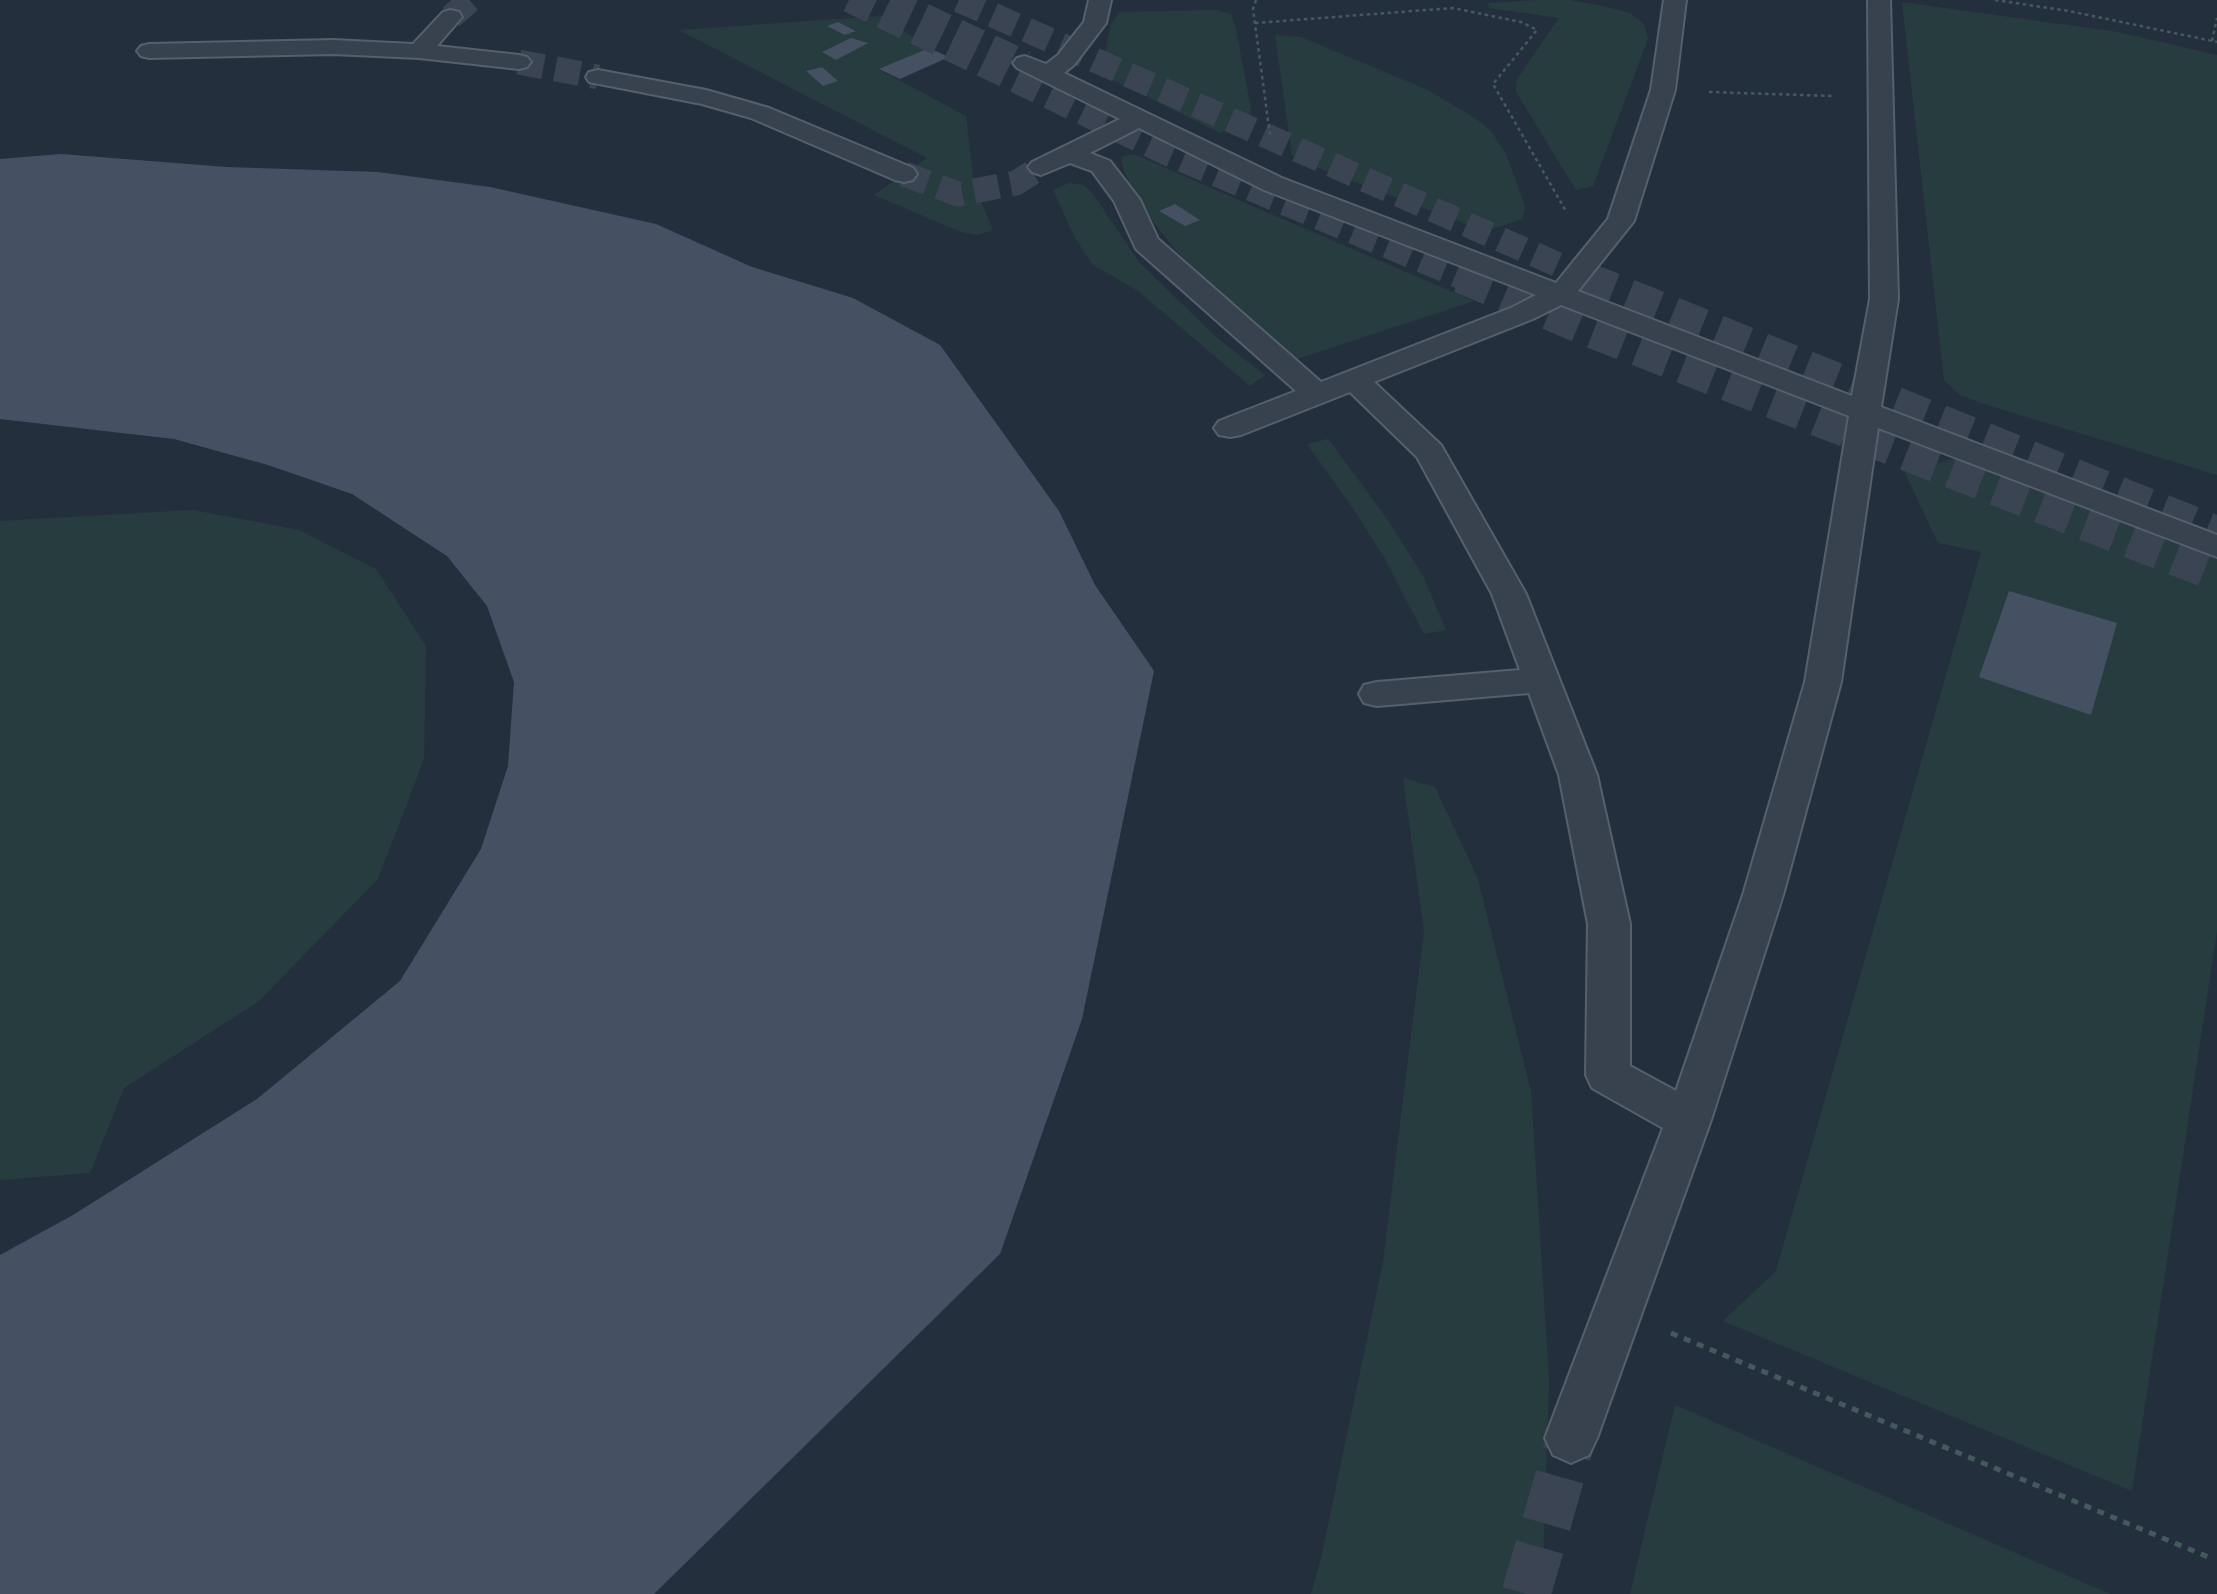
<!DOCTYPE html>
<style>
body{margin:0}
canvas{display:block;background:#242f3e}
</style>
<canvas width="2217" height="1594"></canvas>
<script>
const context = document.querySelector('canvas').getContext('2d');
context.lineJoin = 'round';
function fillPath(path, color) {
  context.fillStyle = color;
  context.fill(path, 'evenodd');
}
function shape(rows) {
  const path = new Path2D();
  for (const r of rows) {
    path.moveTo(r[0], r[1]);
    for (let i = 2; i < r.length; i += 2) path.lineTo(r[i], r[i + 1]);
  }
  return path;
}
function stroke(path, color, width, dash) {
  context.strokeStyle = color;
  context.lineWidth = width;
  context.lineCap = dash ? 'butt' : 'round';
  context.setLineDash(dash || []);
  context.stroke(path);
}
const green = shape([
 [1537,0,1570,0,1603,6,1630,13,1644,24,1648,39,1593,186,1576,190,1516,92,1517,79,1559,18,1489,8,1488,3],
 [1902,2,2118,32,2217,55,2217,475,1984,404,1960,395,1944,380],
 [1217,10,1231,14,1236,29,1251,109,1250,124,1220,133,1101,74,1111,24,1119,12],
 [882,16,929,48,880,70,966,116,974,185,993,230,978,235,961,232,874,195,927,158,679,30],
 [1275,35,1301,37,1428,90,1475,118,1491,131,1506,154,1525,206,1523,219,1489,230,1479,229,1308,164,1292,155],
 [1134,154,1259,209,1474,301,1297,359,1217,294,1173,247,1138,202,1124,171,1121,157],
 [1069,183,1084,185,1093,194,1139,262,1217,338,1265,375,1250,386,1138,291,1092,264,1075,238,1053,190],
 [1328,439,1388,520,1423,576,1446,630,1424,634,1385,559,1353,508,1307,444],
 [1955,458,2217,559,2217,931,2132,1491,1723,1321,1776,1271,1981,552,1938,543,1905,473],
 [193,510,299,530,376,569,426,646,424,759,378,879,259,1001,124,1088,90,1173,0,1180,0,521],
 [1403,778,1435,787,1478,879,1531,1091,1549,1382,1542,1594,1311,1594,1322,1554,1383,1262,1424,931],
 [1675,1405,2110,1594,1630,1594]
]);
const building = shape([
 [838,22,856,31,845,35,827,26],
 [851,38,868,43,836,60,822,52],
 [929,48,949,57,900,79,879,69],
 [822,67,838,81,823,86,806,71],
 [61,154,226,167,378,172,490,187,656,224,752,267,853,298,940,345,1059,511,1095,585,1154,671,1082,1019,1000,1254,654,1594,0,1594,0,1255,73,1215,257,1099,400,981,481,849,508,766,514,682,487,606,447,556,352,494,268,465,174,439,0,419,0,159],
 [1175,204,1200,220,1185,226,1159,211],
 [2009,591,2117,623,2091,715,1979,677]
]);
const minorTunnelFar1 = shape([
 [890,0,1025,63],
 [451,17,470,0],
 [519,62,598,77],
 [904,174,958,194,1016,183,1041,167]
]);
const minorTunnel = shape([
 [1526,1594,1571,1438]
]);
const majorTunnelFar1 = shape([
 [849,0,1171,155,1464,278],
 [959,0,1588,278]
]);
const majorTunnel = shape([
 [1460,277,1589,331,2217,576],
 [1584,277,2217,532]
]);
const pathFar1 = shape([
 [1256,0,1253,9,1270,135],
 [1995,0,2069,11,2217,42],
 [1255,23,1453,8,1521,22,1537,30,1493,84,1567,213],
 [2212,41,2217,18],
 [1709,92,1833,96]
]);
const path = shape([
 [1671,1333,2213,1559]
]);
const minor = shape([
 [1089,0,1111,0,1106,23,1074,65,1064,73,1282,178,1556,283,1608,219,1651,90,1664,0,1686,0,1675,90,1634,221,1578,291,1852,396,1870,299,1868,0,1890,0,1898,299,1881,407,2217,535,2217,557,1878,428,1841,682,1783,895,1711,1120,1597,1438,1589,1455,1571,1463,1553,1455,1545,1438,1663,1128,1592,1088,1586,1075,1588,924,1559,775,1529,693,1377,706,1364,703,1359,694,1364,685,1377,682,1520,670,1492,594,1417,457,1350,392,1241,435,1230,437,1219,435,1214,428,1219,421,1296,391,1136,249,1114,201,1092,171,1070,163,1041,175,1032,172,1028,167,1032,162,1120,119,1017,68,1013,63,1017,58,1025,56,1046,64,1058,55,1084,22,1089,0],
 [1139,128,1264,190,1536,295,1513,307,1321,382,1158,239,1140,200,1110,161,1090,153,1139,128],
 [1561,305,1849,416,1805,682,1743,895,1676,1091,1630,1066,1630,924,1597,775,1526,594,1441,445,1374,382,1533,319,1561,305],
 [451,10,459,12,462,17,437,46,519,55,527,57,531,62,527,67,519,69,419,58,333,54,149,58,141,56,137,51,141,46,149,44,333,40,413,44,443,12,451,10],
 [598,70,706,90,769,108,913,168,917,174,913,180,904,182,895,180,751,118,702,104,589,82,586,77,589,72,598,70]
]);
fillPath(green, '#263c3f');
fillPath(building, '#455162');
stroke(minorTunnelFar1, '#3a4453', 25, [25, 12]);
stroke(minorTunnel, '#3a4453', 49, [49, 24]);
stroke(majorTunnelFar1, '#3a4453', 25, [25, 12]);
stroke(majorTunnel, '#3a4453', 32, [32, 16]);
stroke(minor, '#565f6c', 4);
stroke(pathFar1, '#44595c', 2.5, [3.5, 3.5]);
stroke(path, '#44595c', 5, [7, 7]);
fillPath(minor, '#38414e');
</script>
